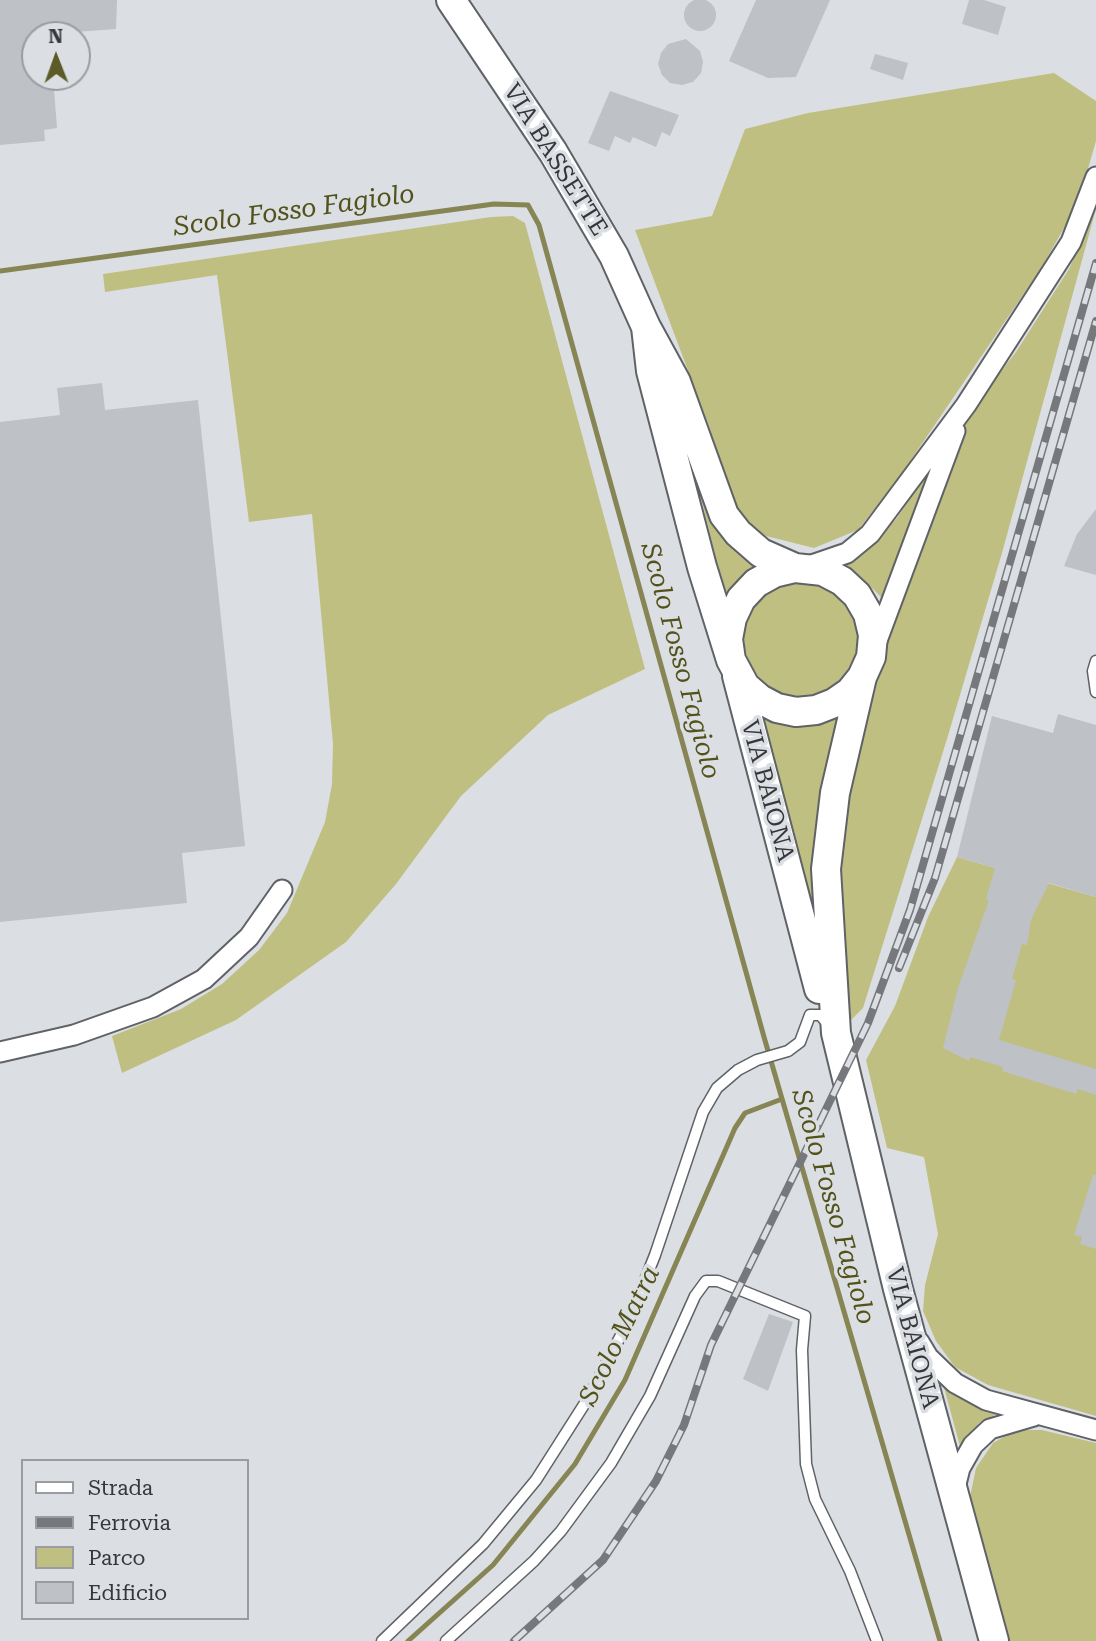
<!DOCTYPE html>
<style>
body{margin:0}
#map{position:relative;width:1096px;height:1641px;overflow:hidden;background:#dbdfe4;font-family:"Roboto Serif",serif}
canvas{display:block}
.legend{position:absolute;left:21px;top:1459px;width:228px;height:161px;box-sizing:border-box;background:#dbdfe4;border:2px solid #999ca0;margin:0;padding:9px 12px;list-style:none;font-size:21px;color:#363739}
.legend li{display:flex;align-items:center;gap:14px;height:35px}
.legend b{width:35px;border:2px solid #999ca0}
.north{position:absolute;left:21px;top:21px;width:70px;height:70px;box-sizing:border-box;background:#dbdfe4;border:2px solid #999ca0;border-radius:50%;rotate:359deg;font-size:19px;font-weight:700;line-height:28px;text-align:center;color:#363739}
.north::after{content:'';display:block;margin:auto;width:24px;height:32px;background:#5c5b27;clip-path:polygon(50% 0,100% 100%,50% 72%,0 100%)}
</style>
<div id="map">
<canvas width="1096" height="1641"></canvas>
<ul class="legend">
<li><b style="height:9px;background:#fff"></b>Strada</li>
<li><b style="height:9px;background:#76787b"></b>Ferrovia</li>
<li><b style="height:19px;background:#c0bf82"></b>Parco</li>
<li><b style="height:19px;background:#bec1c6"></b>Edificio</li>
</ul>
<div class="north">N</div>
</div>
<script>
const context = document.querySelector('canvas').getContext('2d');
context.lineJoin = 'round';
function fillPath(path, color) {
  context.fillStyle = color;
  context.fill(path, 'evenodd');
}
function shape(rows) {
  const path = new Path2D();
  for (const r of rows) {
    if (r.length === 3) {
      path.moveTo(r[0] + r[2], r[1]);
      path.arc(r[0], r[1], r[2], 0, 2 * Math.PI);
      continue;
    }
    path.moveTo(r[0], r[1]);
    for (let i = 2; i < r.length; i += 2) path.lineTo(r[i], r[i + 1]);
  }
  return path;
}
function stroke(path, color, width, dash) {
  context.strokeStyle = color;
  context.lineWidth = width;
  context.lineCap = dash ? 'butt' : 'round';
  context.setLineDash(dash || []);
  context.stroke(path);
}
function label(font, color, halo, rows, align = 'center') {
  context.font = font + ' "Roboto Serif",serif';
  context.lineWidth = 7;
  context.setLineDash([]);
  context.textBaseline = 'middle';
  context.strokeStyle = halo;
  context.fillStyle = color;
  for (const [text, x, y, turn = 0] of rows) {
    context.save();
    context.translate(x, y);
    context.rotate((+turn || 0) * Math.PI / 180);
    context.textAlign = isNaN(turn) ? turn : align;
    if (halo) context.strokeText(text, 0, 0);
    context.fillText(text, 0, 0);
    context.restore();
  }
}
const green = shape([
 [1054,73,1096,101,1096,141,1078,203,1042,267,900,476,858,530,814,548,766,536,748,523,734,503,709,426,635,230,712,216,745,129,808,113],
 [1096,209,1002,553,947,739,863,1008,850,1021,846,998,837,830,873,689,921,540,970,411,1016,352,1069,269],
 [513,216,525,223,645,669,548,715,461,796,396,884,346,942,236,1020,122,1073,112,1036,181,1009,222,984,259,950,287,913,325,822,332,784,333,744,312,514,249,522,217,275,105,292,103,274,491,217],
 [925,480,889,584,883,599,860,576,841,563,859,557,897,518,918,485],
 [699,490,716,523,762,565,728,607],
 [803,638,59],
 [755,703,843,707,828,764,814,842,812,899,807,899,779,779],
 [957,857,1096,897,1096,1416,988,1385,955,1367,936,1341,923,1311,925,1285,938,1234,924,1157,887,1148,866,1060,895,1006,928,917],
 [943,1384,999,1413,979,1423,967,1442,960,1446],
 [1016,1430,1042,1430,1096,1443,1096,1641,1008,1641,970,1497,976,1468,993,1443]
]);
const stream = shape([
 [0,271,494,204,528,205,539,225,764,1037,940,1641],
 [408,1641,493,1565,575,1464,625,1380,735,1128,745,1113,782,1099]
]);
const building = shape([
 [700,15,16],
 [0,0,117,0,116,29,35,35,35,77,53,77,57,128,44,130,45,141,0,145],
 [756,0,830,0,796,77,768,78,729,61],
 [969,0,984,0,1006,7,998,35,962,24],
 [686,39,700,51,703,62,701,73,693,82,682,85,670,83,662,75,658,64,661,53,668,44],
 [875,54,908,63,903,80,870,69],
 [610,91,679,115,670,136,662,132,656,147,633,137,630,143,615,136,609,151,588,143],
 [102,383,105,410,198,400,245,846,182,853,187,903,0,922,0,422,60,415,57,388],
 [1096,509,1096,575,1064,566,1077,534],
 [1058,714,1096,725,1096,897,1049,883,1031,920,1027,945,1022,944,1012,979,1016,980,999,1040,1096,1069,1096,1095,1078,1089,1076,1094,1002,1071,1003,1067,970,1057,969,1061,943,1048,958,988,989,900,986,899,995,868,957,857,992,716,1053,733],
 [1093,1175,1096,1175,1096,1249,1080,1244,1082,1237,1074,1235],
 [769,1314,793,1322,768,1391,743,1379]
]);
const lane = shape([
 [1096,661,1093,671,1096,692],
 [382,1641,483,1544,536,1480,587,1400,630,1318,655,1255,703,1112,717,1088,738,1070,757,1060,788,1051,800,1042,810,1015,820,1015,828,1024],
 [446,1641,534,1561,561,1531,611,1463,650,1396,695,1296,706,1281,718,1281,805,1316,802,1350,806,1464,815,1499,850,1571,877,1641]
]);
const street = shape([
 [809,566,847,553,870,534,966,405,1071,242,1096,177],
 [875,646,955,431],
 [0,1052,74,1035,153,1007,204,979,249,937,282,890],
 [919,1342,928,1357,955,1383,986,1400,1096,1430],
 [954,1492,960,1468,973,1445,990,1429,1034,1416]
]);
const secondary = shape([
 [451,0,553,152,614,256,646,327,676,382,724,515,738,533,761,553,795,568],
 [646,327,651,371,702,567,731,660,745,686,760,699,777,708,796,712,816,710,834,703,850,692,862,677,871,657,873,635,868,614,857,595,842,581,823,571,795,568,774,573,756,583,741,599,732,618,728,639,731,660],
 [737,676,819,989],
 [862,677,835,793,826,869,836,1033,898,1289,994,1641]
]);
const rail = shape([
 [899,968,935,878,1096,321],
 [514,1641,603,1560,656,1481,684,1425,711,1345,868,1023,910,910,1096,263]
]);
const streetNames = [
 ["VIA BASSETTE",555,160,58],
 ["VIA BAIONA",767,791,75],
 ["VIA BAIONA",912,1338,75]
];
const waterNames = [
 ["Scolo Fosso Fagiolo",294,211,-8],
 ["Scolo Fosso Fagiolo",680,661,75],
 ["Scolo Fosso Fagiolo",833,1207,74],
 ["Scolo Matra",620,1336,-64]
];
fillPath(green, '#c0bf82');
stroke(stream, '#868553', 5);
fillPath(building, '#bec1c6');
stroke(lane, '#5f6266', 13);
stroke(street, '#5f6266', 23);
stroke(secondary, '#5f6266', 32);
stroke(lane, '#fff', 10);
stroke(street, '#fff', 19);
stroke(secondary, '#fff', 28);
stroke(rail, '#76787b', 8);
stroke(rail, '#dbdfe4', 5, [16]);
label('24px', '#363739', '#dbdfe4', streetNames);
label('italic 26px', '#53521b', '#dbdfe4', waterNames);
</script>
